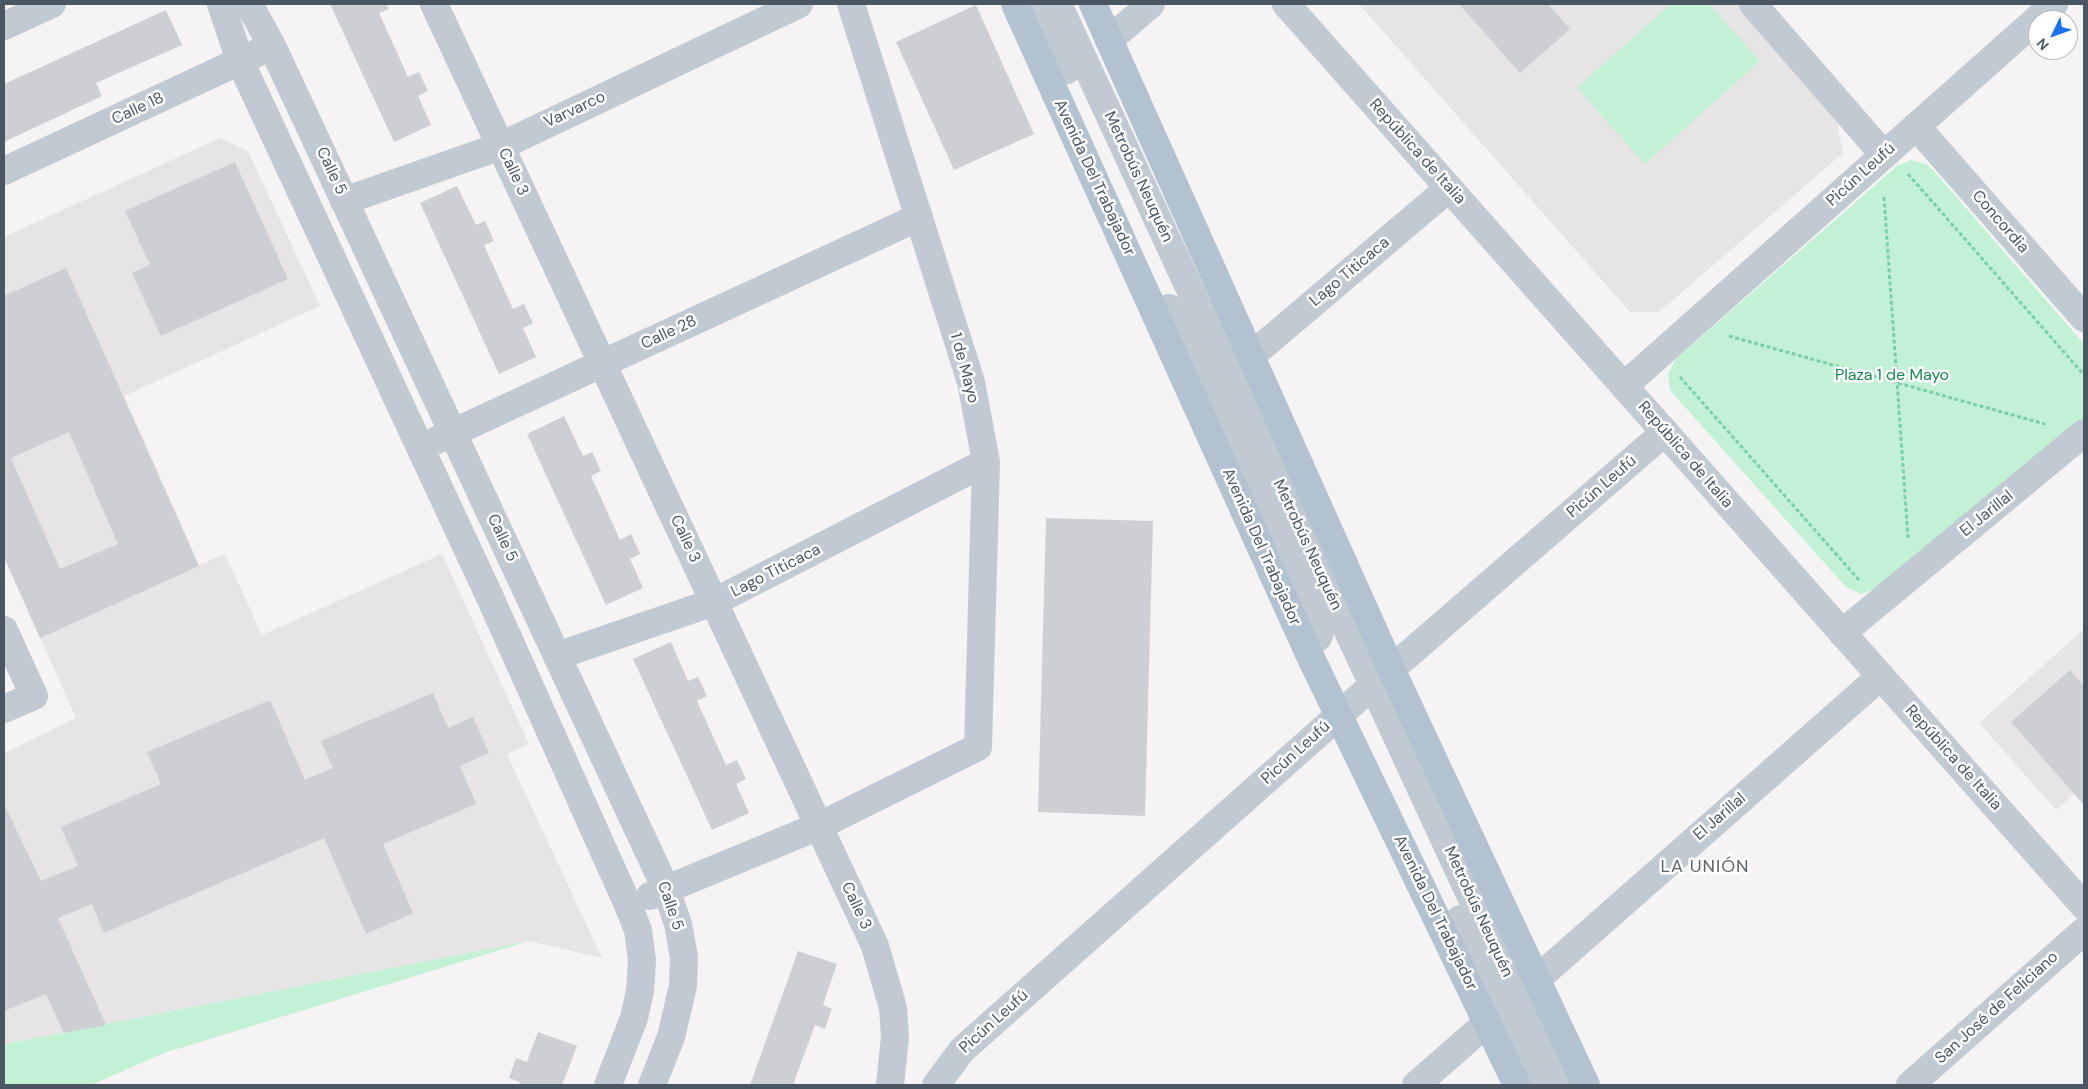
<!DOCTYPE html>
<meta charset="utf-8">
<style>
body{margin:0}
#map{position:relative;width:2088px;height:1089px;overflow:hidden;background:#f5f3f3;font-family:"DM Sans",sans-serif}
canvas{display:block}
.frame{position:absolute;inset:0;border:5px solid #4a5661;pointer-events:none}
.north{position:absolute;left:2028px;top:10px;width:50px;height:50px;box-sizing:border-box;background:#fff;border:1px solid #b7bbc0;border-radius:50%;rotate:228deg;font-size:14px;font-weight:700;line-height:20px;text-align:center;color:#4a5661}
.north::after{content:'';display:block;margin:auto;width:18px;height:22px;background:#1a73e8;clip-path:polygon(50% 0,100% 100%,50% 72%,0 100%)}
</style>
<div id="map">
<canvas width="2088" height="1089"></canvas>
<div class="frame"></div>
<div class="north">N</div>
</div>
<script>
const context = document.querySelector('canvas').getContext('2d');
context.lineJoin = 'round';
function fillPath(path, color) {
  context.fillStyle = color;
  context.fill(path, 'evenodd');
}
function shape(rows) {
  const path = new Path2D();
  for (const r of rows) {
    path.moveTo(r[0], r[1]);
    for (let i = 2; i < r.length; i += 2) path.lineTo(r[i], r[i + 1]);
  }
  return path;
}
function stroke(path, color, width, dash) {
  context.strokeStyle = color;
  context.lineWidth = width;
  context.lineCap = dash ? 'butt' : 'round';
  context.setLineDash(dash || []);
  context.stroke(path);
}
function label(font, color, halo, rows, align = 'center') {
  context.font = font + ' "DM Sans",sans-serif';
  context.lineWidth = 5;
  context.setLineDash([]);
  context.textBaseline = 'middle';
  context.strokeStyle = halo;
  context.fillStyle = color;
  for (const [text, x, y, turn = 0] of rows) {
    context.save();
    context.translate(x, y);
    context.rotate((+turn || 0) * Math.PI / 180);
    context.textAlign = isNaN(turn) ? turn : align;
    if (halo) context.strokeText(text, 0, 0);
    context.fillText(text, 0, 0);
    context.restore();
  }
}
const education = shape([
 [1359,4,1738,4,1836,116,1843,153,1659,312,1630,312],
 [220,138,248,151,320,306,124,396,199,565,225,554,262,635,442,554,529,744,507,754,602,958,529,941,4,1044,4,753,76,718,4,557,4,237],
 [2084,629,2084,805,2074,794,2056,810,1979,723]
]);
const green = shape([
 [1671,4,1709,4,1760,61,1645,164,1577,88],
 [1911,160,1926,164,1932,169,2084,344,2084,418,1877,589,1861,594,1846,587,1676,397,1670,390,1668,374,1676,359,1897,166],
 [529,941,164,1053,91,1085,4,1085,4,1044]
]);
const building = shape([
 [330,4,386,4,389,9,379,13,408,77,419,72,428,91,418,96,431,125,394,142],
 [1459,4,1548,4,1570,29,1520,73],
 [976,5,1034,134,954,170,896,42],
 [166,10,182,45,96,83,102,96,4,142,4,84],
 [235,162,288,279,161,336,132,273,150,265,125,211],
 [457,186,476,225,485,221,494,241,484,245,513,309,524,304,533,323,523,328,536,357,499,374,420,203],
 [66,268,199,566,40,638,4,557,4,296],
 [69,432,118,544,60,569,11,458],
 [564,416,583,456,592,452,601,471,591,476,620,540,631,534,640,554,630,559,643,588,606,605,527,434],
 [1046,518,1153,521,1145,816,1038,812],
 [671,642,688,681,698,677,707,696,697,701,726,765,737,760,746,779,736,784,749,813,712,830,633,659],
 [2070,670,2084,686,2084,805,2011,722],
 [433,693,448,728,473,717,489,753,460,766,476,804,383,844,413,913,366,934,324,838,104,933,92,904,58,918,106,1025,64,1033,46,994,4,1011,4,804,41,881,78,866,61,827,161,784,147,752,270,700,305,780,333,768,321,741],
 [798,951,837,964,823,1005,832,1009,825,1029,815,1025,793,1085,750,1085],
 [538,1032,577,1046,562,1085,519,1085,520,1082,509,1078,516,1058,527,1062]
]);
const path = shape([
 [1908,174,2084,375],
 [1884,197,1908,538],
 [1729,336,2045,424],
 [1680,377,1859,580]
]);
const minor = shape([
 [221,4,240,61,488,593,628,905,638,930,642,960,640,991,634,1018,608,1085],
 [249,4,272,46,666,889,678,924,684,957,683,986,671,1037,652,1085],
 [434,4,875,946,893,1008,895,1037,890,1085],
 [1036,4,1067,70],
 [1058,4,1558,1085],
 [1286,4,2084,906],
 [1753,4,1884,155],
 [4,26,52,4],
 [1109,40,1151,4],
 [1916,126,2084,318],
 [4,171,257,53],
 [344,201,501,146,799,4],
 [1169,308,1320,632,1318,638,1313,638,1311,634,1224,449,1169,308],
 [1251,356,1449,188],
 [1624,386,2054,4],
 [437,440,919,217],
 [4,630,34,696,4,709],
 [1842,633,2084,433],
 [557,656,714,602,986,462],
 [650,896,819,826,978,747,986,462,971,382,851,4],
 [1460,919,1536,1085],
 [1537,979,1881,676],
 [936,1085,962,1050,1373,685,1665,432],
 [1416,1085,1488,1022],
 [1910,1085,2084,931]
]);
const major = shape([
 [1015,4,1310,656,1517,1085],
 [1093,4,1391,669,1586,1085]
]);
const streetNames = [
 ["Calle 18",138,109,-25],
 ["Varvarco",575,110,-25],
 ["República de Italia",1417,152,48],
 ["Calle 5",331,171,65],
 ["Calle 3",513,172,65],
 ["Picún Leufú",1861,175,-42],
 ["Metrobús Neuquén",1138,177,65],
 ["Avenida Del Trabajador",1094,178,65],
 ["Concordia",2000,222,49],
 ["Lago Titicaca",1350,272,-40],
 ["Calle 28",669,333,-25],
 ["1 de Mayo",964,368,75],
 ["República de Italia",1685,455,49],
 ["Picún Leufú",1602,487,-41],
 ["El Jarillal",1987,514,-39],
 ["Calle 5",502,538,65],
 ["Calle 3",685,539,65],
 ["Metrobús Neuquén",1307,545,65],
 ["Avenida Del Trabajador",1261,547,66],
 ["Lago Titicaca",776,571,-27],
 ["Picún Leufú",1296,753,-42],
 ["República de Italia",1953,758,48],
 ["El Jarillal",1720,817,-41],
 ["Calle 5",670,906,71],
 ["Calle 3",856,906,65],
 ["Metrobús Neuquén",1478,912,65],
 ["Avenida Del Trabajador",1435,913,64],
 ["San José de Feliciano",1997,1008,-42],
 ["Picún Leufú",994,1022,-42]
];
const parkNames = [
 ["Plaza 1 de Mayo",1892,376]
];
const neighbourhoodNames = [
 ["LA UNIÓN",1705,867]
];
fillPath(education, '#e6e4e5');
fillPath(green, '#c3f1d5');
fillPath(building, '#cdcfd5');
stroke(path, '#7ad0a6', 3, [4, 2.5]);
stroke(minor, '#c1cad2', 28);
stroke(major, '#b3c2d1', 28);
label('16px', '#4a5661', '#fff', streetNames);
label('16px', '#17864f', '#fff', parkNames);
context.letterSpacing = '1px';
label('18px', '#5f6368', '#fff', neighbourhoodNames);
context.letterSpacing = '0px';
</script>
